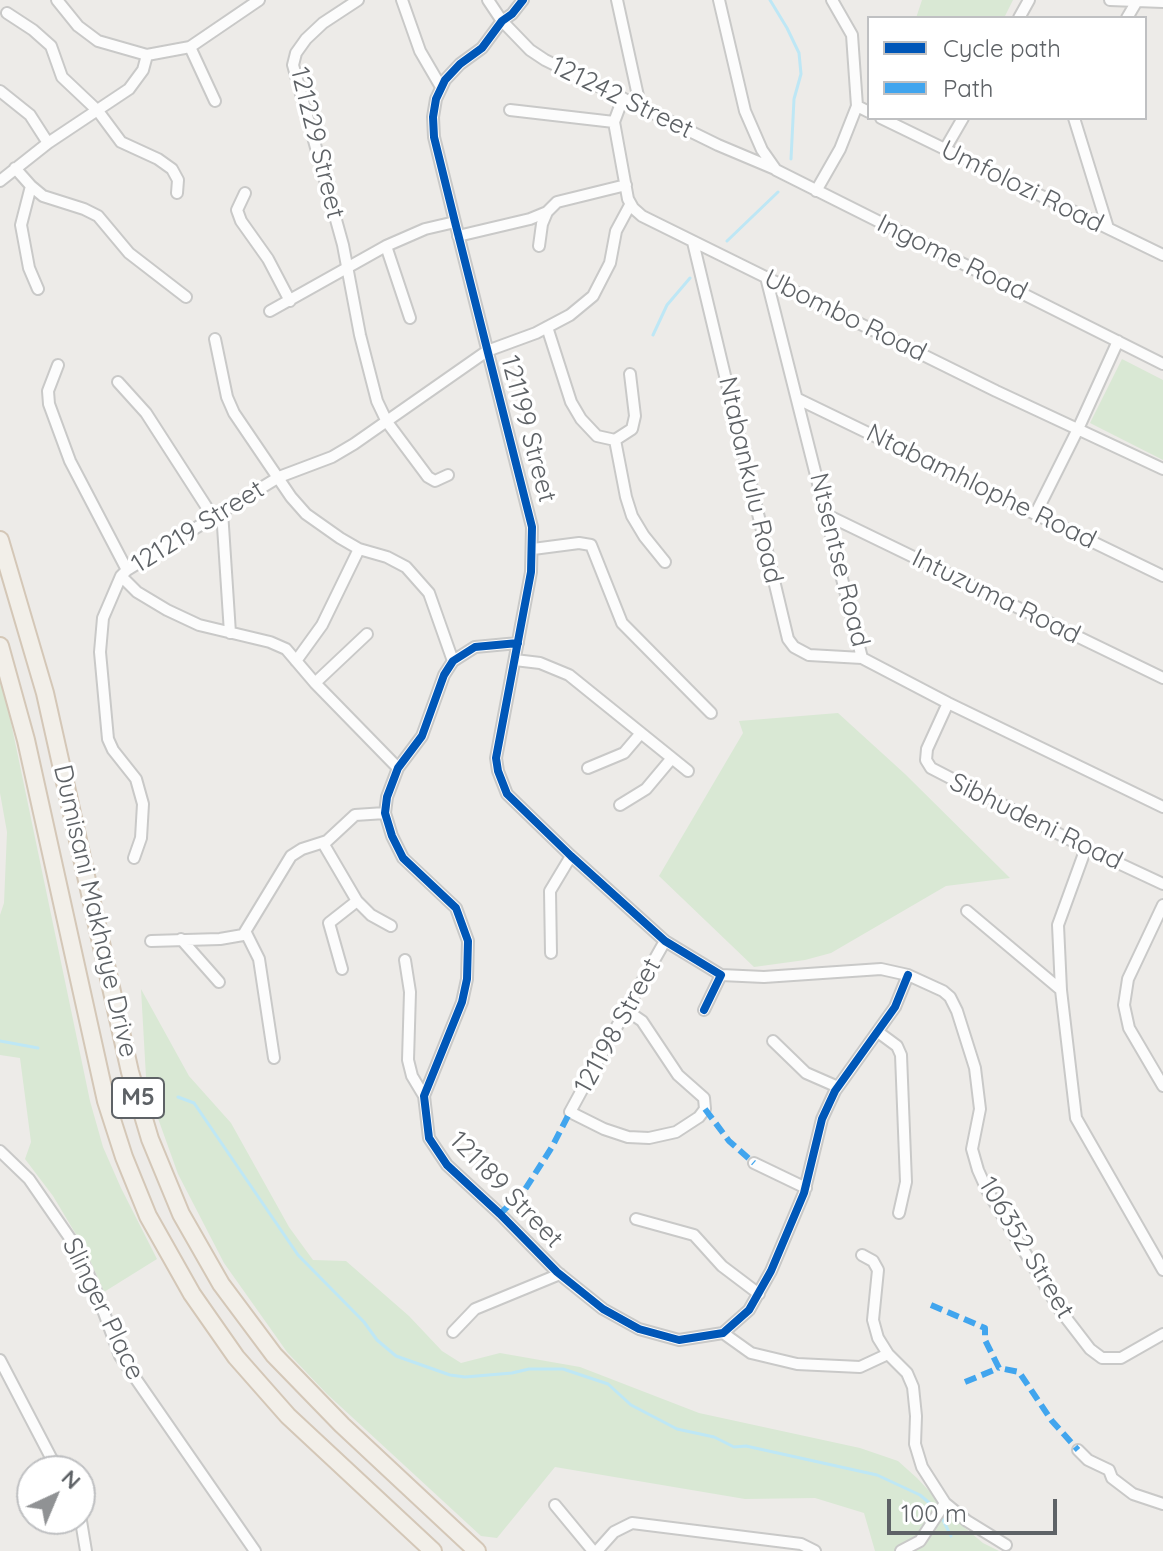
<!DOCTYPE html>
<style>
body{margin:0}
#map{position:relative;width:1163px;height:1551px;overflow:hidden;background:#edebe8;font-family:Quicksand,sans-serif}
canvas{display:block}
.legend{position:absolute;left:867px;top:16px;width:280px;height:104px;box-sizing:border-box;background:#fff;border:2px solid #bfc0c2;margin:0;padding:10px 14px;list-style:none;font-size:24px;color:#5e6266}
.legend li{display:flex;align-items:center;gap:16px;height:40px}
.legend b{width:40px;border:2px solid #bfc0c2}
.north{position:absolute;left:16px;top:1455px;width:80px;height:80px;box-sizing:border-box;background:#fff;border:2px solid #bfc0c2;border-radius:50%;rotate:44deg;font-size:22px;font-weight:700;line-height:32px;text-align:center;color:#5e6266}
.north::after{content:'';display:block;margin:auto;width:28px;height:36px;background:#909294;clip-path:polygon(50% 0,100% 100%,50% 72%,0 100%)}
.scale{position:absolute;left:887px;top:1499px;width:170px;height:36px;box-sizing:border-box;border:4px solid #5e6266;border-top:0;padding-left:10px;font-size:24px;line-height:28px;white-space:nowrap;color:#5e6266;-webkit-text-stroke:6px #fff;paint-order:stroke}
</style>
<div id="map">
<canvas width="1163" height="1551"></canvas>
<ul class="legend">
<li><b style="height:10px;background:#0057b8"></b>Cycle path</li>
<li><b style="height:10px;background:#41a5ee"></b>Path</li>
</ul>
<div class="north">N</div>
<div class="scale">100 m</div>
</div>
<script>
const context = document.querySelector('canvas').getContext('2d');
context.lineJoin = 'round';
function fillPath(path, color) {
  context.fillStyle = color;
  context.fill(path, 'evenodd');
}
function shape(rows) {
  const path = new Path2D();
  for (const r of rows) {
    path.moveTo(r[0], r[1]);
    for (let i = 2; i < r.length; i += 2) path.lineTo(r[i], r[i + 1]);
  }
  return path;
}
function stroke(path, color, width, dash) {
  context.strokeStyle = color;
  context.lineWidth = width;
  context.lineCap = dash ? 'butt' : 'round';
  context.setLineDash(dash || []);
  context.stroke(path);
}
function label(font, color, halo, rows, align = 'center') {
  context.font = font + ' Quicksand,sans-serif';
  context.lineWidth = 7;
  context.setLineDash([]);
  context.textBaseline = 'middle';
  context.strokeStyle = halo;
  context.fillStyle = color;
  for (const [text, x, y, turn = 0] of rows) {
    context.save();
    context.translate(x, y);
    context.rotate((+turn || 0) * Math.PI / 180);
    context.textAlign = isNaN(turn) ? turn : align;
    if (halo) context.strokeText(text, 0, 0);
    context.fillText(text, 0, 0);
    context.restore();
  }
}
const green = shape([
 [922,0,1013,0,1004,18,916,18],
 [1122,359,1163,380,1163,460,1090,423],
 [0,670,90,1101,103,1147,121,1188,157,1259,104,1292,86,1251,53,1196,25,1159,31,1142,20,1058,0,1055,0,915,4,903,7,832,0,793],
 [838,713,905,774,1010,878,946,886,831,953,805,960,754,967,659,876,743,733,739,721],
 [141,989,189,1076,231,1123,289,1227,313,1260,346,1261,409,1316,442,1351,461,1363,500,1353,580,1367,699,1413,860,1448,898,1461,917,1478,959,1523,983,1543,999,1551,875,1551,864,1513,815,1498,745,1499,555,1467,497,1538,481,1536,327,1394,287,1352,224,1263,178,1174,155,1110,146,1077]
]);
const stream = shape([
 [770,0,787,28,799,53,801,74,794,99,791,159],
 [727,241,778,192],
 [653,335,667,305,690,278],
 [0,1041,38,1048],
 [178,1097,194,1103,298,1255,364,1322,377,1340,396,1356,450,1375,465,1377,512,1373,529,1369,563,1369,608,1384,631,1405,677,1429,714,1437,734,1447,746,1446,877,1475,920,1495,933,1506],
 [942,1518,951,1536]
]);
const minor = shape([
 [57,0,78,26,98,41,147,55,190,47,259,0],
 [358,0,323,23,306,39,296,53,293,65,343,245,360,335,377,401,387,422,428,477,435,481,448,475],
 [402,0,420,51,441,87],
 [488,0,502,21,530,50,545,60,718,145,775,169],
 [523,0,512,14,502,21,482,48,460,64,445,80,436,99,433,117,434,137,455,222,532,527,531,572,496,758,498,771,507,794,571,856,665,941,721,975,704,1010],
 [617,0,640,105],
 [719,0,745,111,762,150,776,170,1163,364],
 [1110,0,1163,2],
 [7,13,33,30,51,46,62,77,98,111,121,142,158,159,172,169,178,180,177,193],
 [1019,18,1029,0],
 [1127,18,1137,1],
 [190,47,215,101],
 [0,91,30,115,48,143],
 [623,98,614,122,628,199,633,208,642,216,996,391,1163,469],
 [857,106,869,112],
 [510,110,614,122],
 [881,118,1163,255],
 [1074,118,1108,228],
 [945,149,963,118],
 [15,168,31,186,43,196,84,209,98,216,129,253,186,297],
 [0,181,48,143,129,89,143,70,147,55],
 [31,186,21,225,29,268,38,289],
 [816,191,840,149,857,106,852,35,832,0],
 [245,193,237,210,241,221,268,259,290,301],
 [458,236,530,219,547,212],
 [693,242,788,639,794,647,809,655,862,658,948,703,1163,807],
 [386,246,410,318],
 [539,246,542,224,547,212,557,202,626,185],
 [766,277,862,658],
 [270,311,386,246,425,229,455,222],
 [547,327,571,402,581,419,597,436,615,440,632,429,635,416,630,374],
 [215,339,227,397,234,413,291,497,306,514,340,538,359,549,387,557,406,567,429,593,453,661],
 [58,365,48,391,49,404,70,461,127,570],
 [118,382,146,413,213,517],
 [798,399,1163,576],
 [615,440,626,497,632,516,644,536,665,562],
 [222,511,230,633],
 [1036,513,1078,429,1118,341],
 [829,516,1163,678],
 [533,549,579,543,591,545,622,623,711,713],
 [121,576,137,592,167,610,199,625,270,642,286,649,315,683,398,768],
 [518,643,475,647,453,661,444,675,422,736,398,768,387,797,385,813,392,836,403,858,456,908,468,941,467,979,462,1002,424,1096,429,1138,447,1165,500,1214,557,1272,603,1309,639,1329,679,1340,723,1333,749,1310,771,1271,804,1193,822,1119,835,1091,895,1007,908,975],
 [515,660,540,663,569,675,688,771],
 [296,661,322,625,359,549],
 [315,683,367,634],
 [948,703,927,749,926,760,931,768,1086,848,1163,884],
 [588,768,624,753,641,733],
 [620,805,646,789,672,758],
 [323,843,357,901,371,915,391,926],
 [1086,848,1058,925,1061,990,1076,1118,1163,1270],
 [134,858,141,838,143,804,136,779,113,750,108,739,100,652,103,618,121,576,127,570,279,477,332,457,354,444,487,351,536,333,570,315,593,296,610,263,616,231,630,205],
 [1163,905,1128,979,1124,1005,1129,1028,1163,1086],
 [967,911,1061,990],
 [246,933,259,959,274,1058],
 [181,939,219,982],
 [151,941,220,939,243,935,291,856,302,849,327,841,355,815,385,813],
 [551,953,550,891,571,856],
 [405,960,410,992,408,1060,412,1076,424,1096],
 [342,969,329,923,357,901],
 [721,975,764,977,881,969,908,975,943,991,950,997,957,1011,975,1068,980,1109,972,1149,978,1170,987,1190,1060,1310,1090,1349,1102,1358,1121,1358,1163,1334],
 [626,1010,642,1021,678,1075,704,1098,705,1109,699,1117,676,1132,649,1138,628,1137,604,1129,570,1112,589,1077,626,1010,665,941],
 [878,1032,897,1046,901,1055,906,1182,899,1213],
 [773,1041,806,1073,838,1087],
 [0,1151,29,1179,76,1247,96,1291,120,1356,255,1551],
 [754,1163,806,1188],
 [636,1219,694,1235,722,1266,759,1294],
 [862,1255,873,1261,878,1270,873,1320,878,1338,888,1354,907,1373,913,1387,916,1416,915,1444,922,1467,945,1503,967,1521,1006,1545],
 [453,1332,475,1309,560,1274],
 [723,1333,751,1353,797,1364,860,1367,888,1354],
 [0,1360,58,1471],
 [1078,1450,1088,1460,1109,1470,1112,1478,1133,1494,1163,1504],
 [555,1505,593,1551],
 [80,1515,86,1551],
 [597,1551,614,1532,632,1523,801,1544,815,1551],
 [901,1551,920,1541,945,1503]
]);
const primary = shape([
 [0,540,45,693,130,1072,150,1139,181,1214,221,1284,274,1355,342,1425,477,1551],
 [0,646,26,740,106,1101,124,1157,148,1216,192,1294,236,1357,288,1416,433,1551]
]);
const quiet = shape([
 [705,1109,729,1141,754,1163],
 [500,1214,524,1191,552,1147,570,1112],
 [931,1305,985,1328,985,1340,999,1368,1019,1372,1052,1421,1078,1450],
 [965,1382,999,1368]
]);
const cycleway = shape([
 [523,0,512,14,502,21,482,48,460,64,445,80,436,99,433,117,434,137,455,222,532,527,531,572,496,758,498,771,507,794,571,856,665,941,721,975,704,1010],
 [518,643,475,647,453,661,444,675,422,736,398,768,387,797,385,813,392,836,403,858,456,908,468,941,467,979,462,1002,424,1096,429,1138,447,1165,500,1214,557,1272,603,1309,639,1329,679,1340,723,1333,749,1310,771,1271,804,1193,822,1119,835,1091,895,1007,908,975]
]);
const shields = [
 [138,1098,52]
];
const shieldNames = [
 ["M5",138,1098]
];
const streetNames = [
 ["121242 Street",622,98,26],
 ["121229 Street",317,143,76],
 ["Umfolozi Road",1022,187,26],
 ["Ingome Road",952,258,26],
 ["Ubombo Road",845,316,26],
 ["121199 Street",528,429,75],
 ["Ntabankulu Road",750,480,77],
 ["Ntabamhlophe Road",981,487,26],
 ["121219 Street",198,527,-32],
 ["Ntsentse Road",839,560,76],
 ["Intuzuma Road",996,597,26],
 ["Sibhudeni Road",1036,822,26],
 ["Dumisani Makhaye Drive",95,911,77],
 ["121198 Street",618,1026,-61],
 ["121189 Street",506,1190,46],
 ["106352 Street",1026,1248,59],
 ["Slinger Place",103,1309,64]
];
fillPath(green, '#d9e8d4');
stroke(stream, '#bee7f5', 3);
stroke(minor, '#c9c9c8', 14);
stroke(primary, '#d4c7b7', 20);
stroke(minor, '#fcfcfc', 10);
stroke(primary, '#f2efe9', 16);
stroke(quiet, '#41a5ee', 6, [12, 6]);
stroke(cycleway, '#0057b8', 8);
for (const [x, y, w] of shields) {
  const box = new Path2D();
  box.roundRect(x - w / 2, y - 20, w, 40, 6);
  context.fillStyle = '#fff';
  context.fill(box);
  stroke(box, '#5e6266', 2);
}
label('bold 24px', '#5e6266', null, shieldNames);
label('26px', '#5e6266', '#fff', streetNames);
</script>
